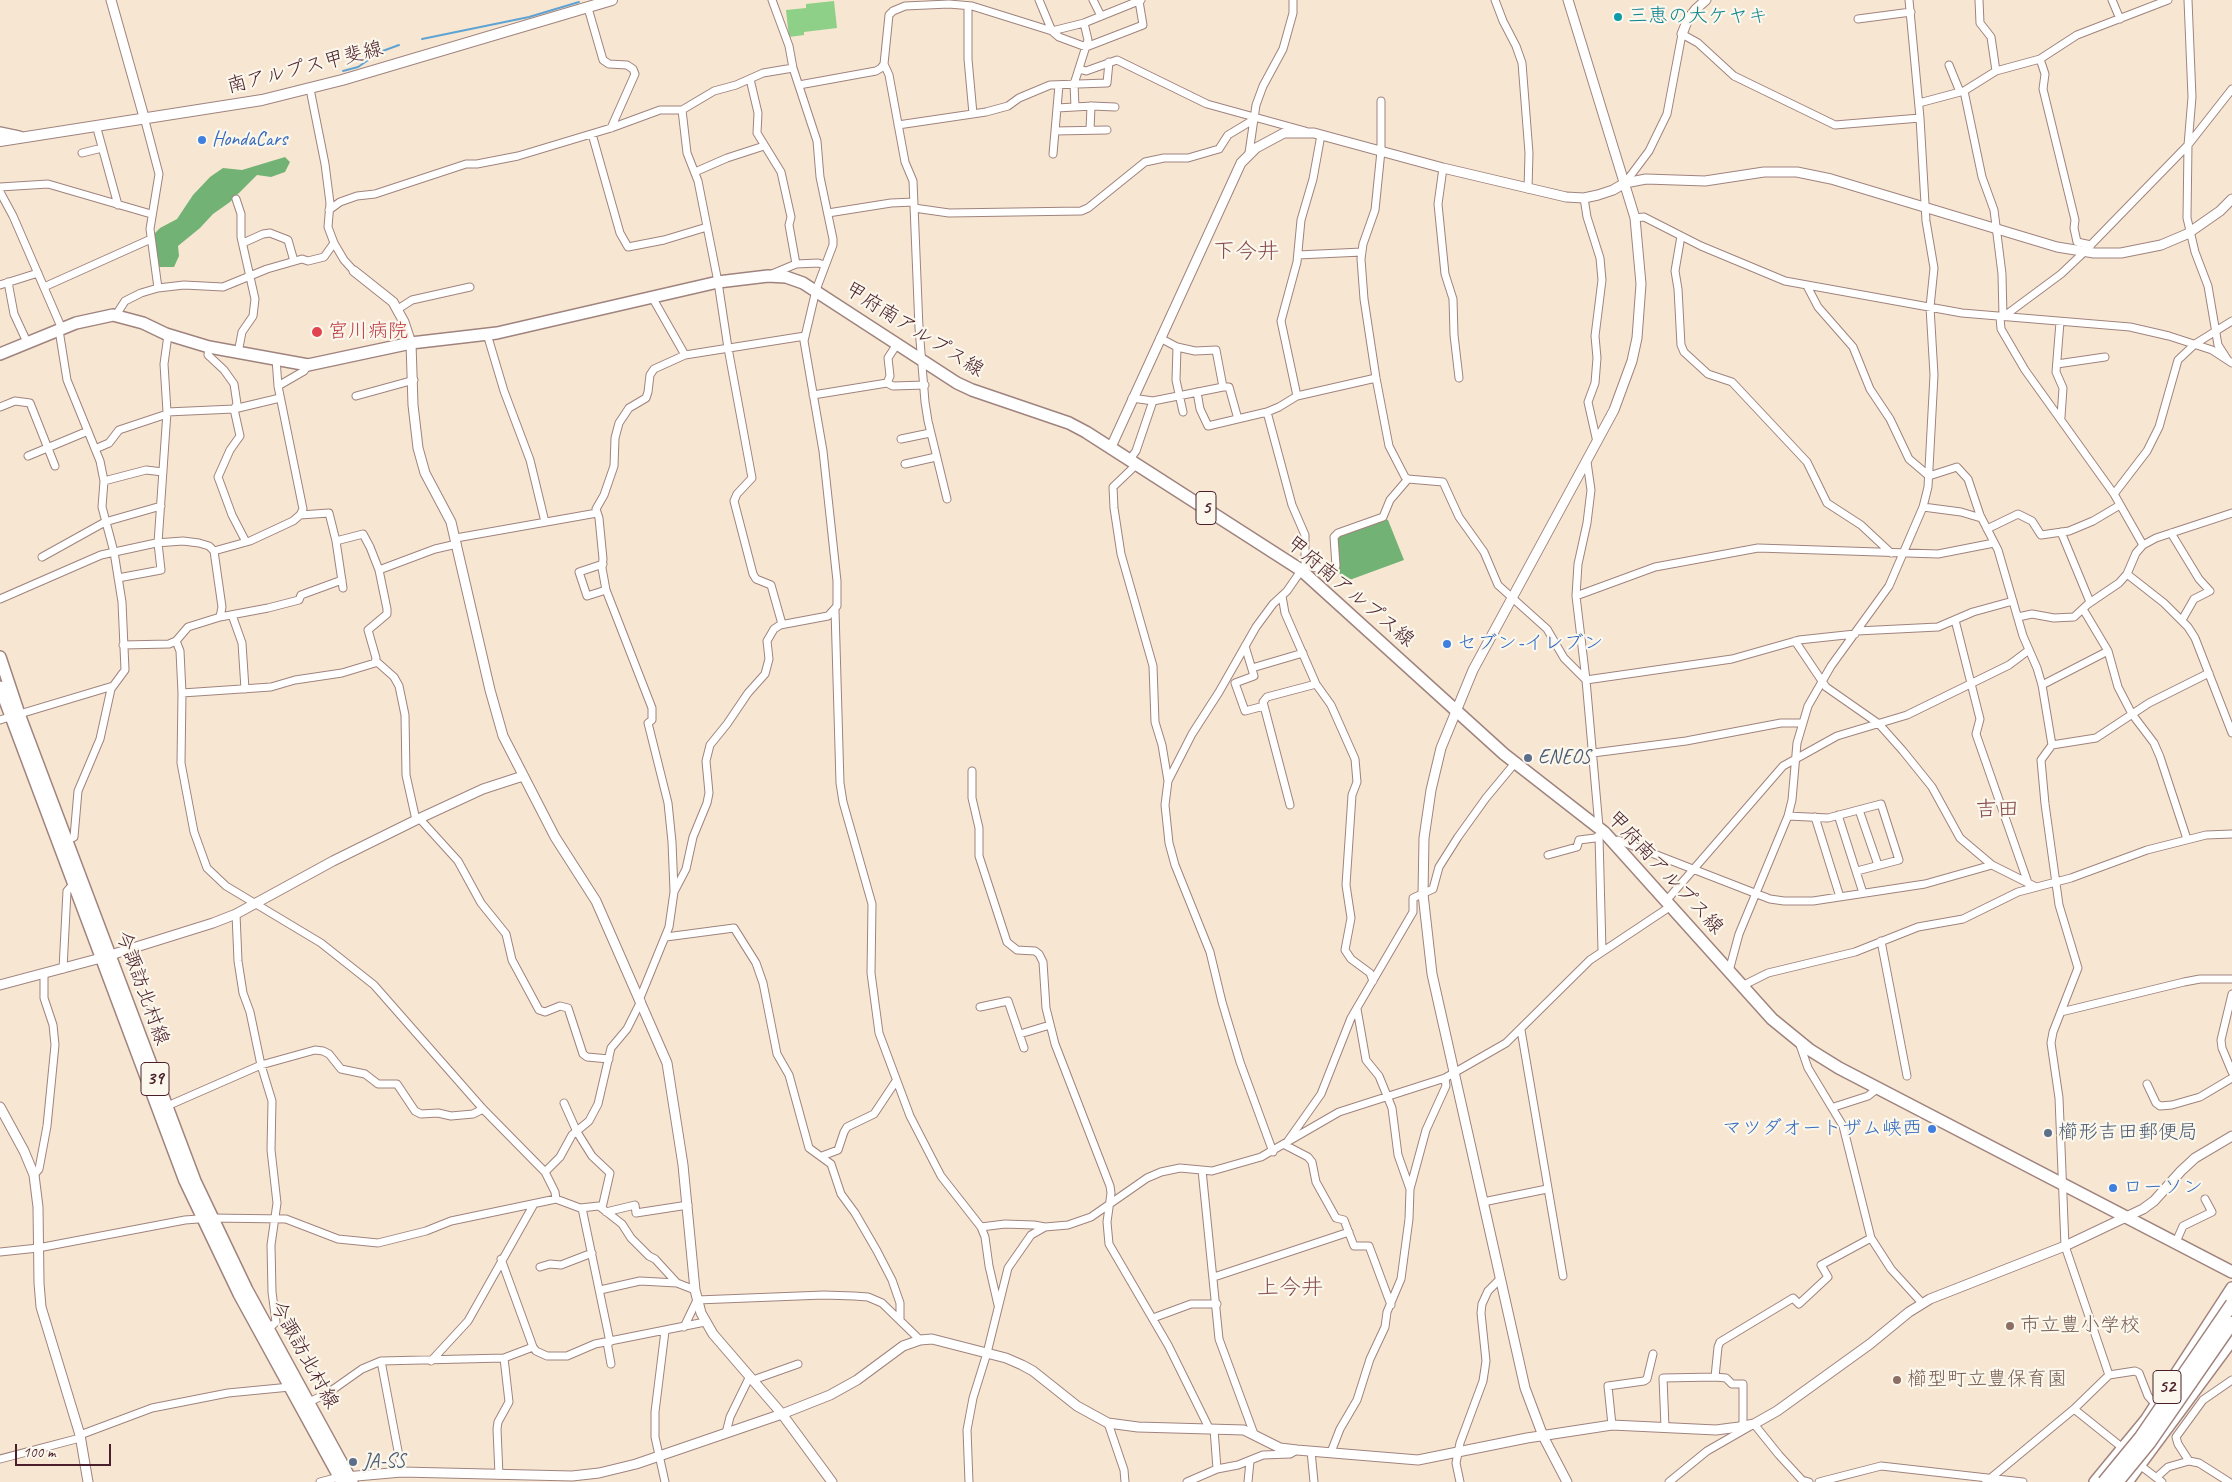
<!DOCTYPE html>
<meta charset="utf-8">
<style>
body{margin:0}
#map{position:relative;width:2232px;height:1482px;overflow:hidden;background:#f7e7d2;font-family:Caveat,sans-serif}
canvas{display:block}
.scale{position:absolute;left:15px;top:1444px;width:96px;height:22px;box-sizing:border-box;border:2px solid #4a1f2b;border-top:0;padding-left:6px;font-size:15px;line-height:18px;white-space:nowrap;color:#4a1f2b;-webkit-text-stroke:4px #fbf7ec;paint-order:stroke}
</style>
<div id="map">
<canvas width="2232" height="1482"></canvas>
<div class="scale">100 m</div>
</div>
<script>
const context = document.querySelector('canvas').getContext('2d');
context.lineJoin = 'round';
function fillPath(path, color) {
  context.fillStyle = color;
  context.fill(path, 'evenodd');
}
function shape(rows) {
  const path = new Path2D();
  for (const r of rows) {
    path.moveTo(r[0], r[1]);
    for (let i = 2; i < r.length; i += 2) path.lineTo(r[i], r[i + 1]);
  }
  return path;
}
function stroke(path, color, width, dash) {
  context.strokeStyle = color;
  context.lineWidth = width;
  context.lineCap = dash ? 'butt' : 'round';
  context.setLineDash(dash || []);
  context.stroke(path);
}
function label(font, color, halo, rows, align = 'center') {
  context.font = font + ' Caveat,"Klee One",sans-serif';
  context.lineWidth = 4.5;
  context.setLineDash([]);
  context.textBaseline = 'middle';
  context.strokeStyle = halo;
  context.fillStyle = color;
  for (const [text, x, y, turn = 0] of rows) {
    context.save();
    context.translate(x, y);
    context.rotate((+turn || 0) * Math.PI / 180);
    context.textAlign = isNaN(turn) ? turn : align;
    if (halo) context.strokeText(text, 0, 0);
    context.fillText(text, 0, 0);
    context.restore();
  }
}
const green = shape([
 [834,1,837,28,804,32,804,35,789,37,786,10,806,8,806,4]
]);
const forest = shape([
 [285,157,290,162,285,172,271,177,257,175,230,202,213,214,200,228,178,246,179,256,174,267,158,267,154,245,155,233,160,228,177,219,193,195,210,177,223,168,242,170],
 [1385,519,1388,520,1404,560,1344,582,1337,568,1336,540,1341,534]
]);
const stream = shape([
 [422,39,529,17,579,2],
 [343,71,358,67,380,52,399,45]
]);
const minor = shape([
 [1039,0,1052,31,1059,37,1086,47,1143,25,1139,1],
 [1093,0,1101,16],
 [1495,0,1503,21,1516,46,1522,63,1529,153,1528,189],
 [1979,0,1980,23,1991,37,1996,71],
 [2112,0,2120,19],
 [2188,0,2192,97,2188,145,2187,218,2195,252,2208,286,2218,345,2227,359],
 [968,7,968,59,973,114],
 [588,8,603,60,609,64,627,65,633,69,635,74,611,128],
 [1858,19,1911,12],
 [2040,59,2045,74,2043,89,2075,220,2074,228,2077,242,2091,245],
 [884,64,889,75,905,162,913,181,919,328,925,402,928,421,947,499],
 [1949,65,1960,92],
 [1079,69,1086,71,1117,60,1207,104,1305,131],
 [750,79,758,113,757,133,781,172,791,217,789,225,796,264],
 [799,85,876,71,881,68,884,64,889,15,893,11,905,6,949,4,972,6,1052,31,1084,23,1141,0],
 [310,89,325,164,330,203,328,227,334,243,344,260,354,271],
 [1964,91,1982,177,1994,210,2002,274,2003,317],
 [1381,101,1381,151,1375,210,1363,244,1361,259,1364,299,1376,378,1389,446,1405,477,1408,479,1443,482,1459,517,1484,552,1498,585,1547,629,1564,658,1586,680,1732,659,1799,640,1855,634],
 [1919,103,1964,91,1996,71,2040,59,2077,35,2168,0],
 [1075,107,1074,84,1088,40,1084,23],
 [1057,108,1092,106,1115,107],
 [682,110,687,153,698,181,718,282,728,348,752,478,737,494,734,501,753,574,756,579,771,585,782,624],
 [144,117,159,174,150,229,158,288],
 [96,125,118,205],
 [898,125,986,112,1008,106,1019,98,1050,85,1107,83,1109,62],
 [1090,130,1091,106],
 [1055,131,1107,130],
 [592,134,620,233,628,247,664,240,707,227],
 [82,153,102,148],
 [1249,153,1256,105,1263,86,1283,49,1293,13,1293,0],
 [1053,154,1059,85],
 [1443,168,1438,204,1445,274,1453,299,1454,335,1459,378],
 [695,172,727,158,764,146],
 [1625,183,1649,151,1667,114,1682,34,1698,43,1734,76,1835,125,1920,118],
 [0,187,48,184,151,214],
 [0,192,13,216,62,329],
 [1584,198,1587,217,1600,258,1602,280,1595,336,1597,358,1595,383,1588,402,1597,442],
 [236,199,241,214,241,237,255,299,253,316,242,332,238,353],
 [914,208,949,213,1081,211,1088,208,1145,162,1164,158,1188,158,1219,149,1228,135,1253,120],
 [329,210,340,202,357,196,375,194,466,164,477,164,518,156,611,128,660,110,682,110,714,91,736,85,763,73,793,68],
 [828,213,891,203,914,202],
 [1635,218,1644,217,1701,246,1785,281,1962,313,2130,327,2169,336,2212,350,2232,363],
 [1681,236,1675,271,1678,289,1681,345,1684,352,1708,374,1732,382,1807,462,1827,503,1861,525,1891,553],
 [243,243,263,234,270,233,288,240,294,261],
 [1298,255,1362,252],
 [772,274,796,264,818,263,825,265],
 [8,282,14,314,27,342],
 [0,285,38,273],
 [1807,286,1818,307,1853,347,1870,389,1890,419,1909,459,1929,476,1957,467,1968,479,1980,515,1998,550,2023,636,2037,668,2042,685,2052,745],
 [44,287,151,239],
 [652,297,685,355],
 [398,309,412,300,470,287],
 [116,315,125,301,141,293,158,288,184,285,223,287,267,269,302,259,308,261,324,257,334,243],
 [2000,317,2001,329,2025,370,2114,494,2143,545],
 [2003,317,2061,274,2080,256,2188,145,2232,89],
 [2060,322,2056,372,2063,388,2061,417],
 [59,330,67,380,100,461,104,481,102,507,114,552,122,602,125,670,111,689,100,739,78,791,74,837,67,840],
 [487,334,504,391,530,460,545,522],
 [1160,338,1177,347,1195,351,1216,350,1223,387],
 [209,347,208,355,224,370,234,384,237,404,234,409,240,436,230,450,218,477,232,515,246,542],
 [1177,347,1176,380,1183,412],
 [2057,364,2105,357],
 [887,383,890,376,888,358,897,344],
 [278,386,304,371,308,365],
 [1197,392,1200,409,1208,426,1267,412,1279,407,1297,396,1376,378],
 [813,395,887,383,893,386,925,385],
 [356,396,414,380],
 [1297,396,1281,321,1297,262,1301,220,1313,179,1321,135],
 [1132,398,1153,401,1223,387,1229,387,1238,419],
 [0,407,15,401,30,403,55,466],
 [167,412,234,409,280,398],
 [1267,412,1292,505,1305,535,1305,565],
 [901,439,930,433],
 [95,449,109,443,119,430,167,414],
 [28,456,88,431],
 [1130,459,1136,451,1153,401],
 [1587,462,1591,490,1587,523,1578,564,1576,596,1586,680,1599,827],
 [905,464,936,457],
 [1137,464,1113,487,1114,508,1121,554,1153,666,1155,722,1162,745,1168,781],
 [104,481,146,470,163,472],
 [2114,494,2147,451,2159,427,2178,360,2195,344,2232,321],
 [1923,507,1961,512,1981,518],
 [1987,529,2018,514,2032,521,2041,535,2069,531,2093,521,2120,505],
 [2061,532,2090,602],
 [2171,533,2199,579,2210,591,2194,599,2182,620],
 [456,538,597,513],
 [336,541,343,588],
 [214,551,222,607,220,617],
 [42,557,105,522,161,506],
 [603,564,579,572,587,596,606,590],
 [379,570,435,549,457,544],
 [2127,574,2164,603,2188,627,2195,638,2232,733],
 [118,578,161,570,158,543,167,412,164,364,168,335],
 [1282,596,1285,613,1316,684,1331,705,1355,759,1357,782,1352,795,1346,885,1351,918,1345,950,1351,959,1370,973,1373,981],
 [1576,596,1655,567,1758,548,1938,554,1994,543],
 [0,599,101,555,156,543,183,541,199,543,209,546,214,551,250,541,293,521,300,515,303,509,278,386,276,359],
 [2083,609,2108,651,2118,687,2132,714,2154,743,2160,757,2187,839],
 [835,610,840,783,843,802,872,904,871,973,879,1033,910,1116,941,1176,981,1227,985,1237,989,1266,998,1305],
 [232,615,242,643,245,689],
 [2018,617,2032,614,2054,618,2074,617,2088,604,2119,583,2127,574,2136,553,2143,545,2156,538,2232,513],
 [1955,620,1980,719,1976,734,2028,883],
 [1857,631,1938,627,1973,612,2013,601],
 [176,641,180,651,182,693,181,763,194,832,207,868,226,886,321,943,374,985,483,1109,545,1172,555,1192,556,1199],
 [1795,641,1826,687,1879,724,1903,751,1932,787,1960,838,1992,865,2036,887],
 [123,645,169,644,176,641,188,627,220,617,268,608,299,600,301,595,342,580],
 [1245,646,1254,676,1235,683,1245,711,1264,706],
 [376,661,394,677,399,686,405,715,406,775,416,820],
 [1252,668,1303,653],
 [2042,685,2108,651],
 [182,693,271,687,295,680,342,673,375,663,376,658,368,630,387,614,387,609,379,570,370,547,363,534,336,541,329,513,300,515],
 [0,720,113,686],
 [1593,753,1686,741,1781,723,1802,723],
 [972,771,972,798,979,828,979,856,1007,942,1017,950,1035,951,1039,954,1043,962,1046,1008,1055,1044,1110,1186,1111,1193,1107,1222,1109,1244,1168,1345,1209,1428],
 [1290,805,1263,702,1267,697,1316,684],
 [1859,810,1878,865],
 [1838,815,1863,893],
 [1788,816,1828,818,1881,804,1899,860,1857,871],
 [1815,817,1840,897],
 [419,818,458,861,481,903,506,934,512,960,539,1010,545,1012,560,1006,568,1008,583,1054,587,1057,609,1059],
 [1599,836,1602,950],
 [1615,842,1618,840,1770,899,1784,901,1813,901,1925,884,1992,865],
 [1548,855,1577,847,1579,840,1595,838,1600,835],
 [674,891,672,842,668,803,648,723,652,720,652,708,606,590,602,568,603,559,599,518,596,509,604,495,614,466,615,438,619,423,629,408,646,398,648,392,650,375,654,369,685,355,805,336],
 [1666,901,1783,766,1837,736,1907,715,2009,665,2029,650],
 [236,914,238,961,243,993,250,1012,261,1065,272,1101,271,1150,277,1203,271,1245,272,1292,276,1322,268,1329],
 [666,937,734,928,756,963,763,983,777,1054,789,1075,809,1148,831,1164,841,1194,855,1213,877,1251,892,1280,900,1303,900,1319],
 [1881,941,1907,1076],
 [63,969,67,891,74,883],
 [1729,971,1739,934,1788,816,1792,800,1797,743,1808,706,1831,666,1889,586,1923,507,1928,487,1934,375,1930,307,1934,268,1926,221,1920,118,1909,0],
 [1742,986,1768,973,1855,952,1918,927,1963,919,2018,892,2071,878,2147,850,2206,835,2232,834],
 [2232,994,2221,1040,2222,1048,2232,1072],
 [640,998,669,927,674,892,686,869,693,837,707,803,709,793,706,761,710,745,727,724,748,693,765,674,769,659,767,641,774,629,780,625,828,616,837,606,837,581,823,451,804,341,816,290,833,245,833,239,820,177,817,141,793,68,789,46,772,0],
 [980,1007,1008,1001,1024,1048],
 [1357,1009,1366,1060,1379,1076,1392,1108,1398,1155,1410,1189],
 [2061,1012,2184,982,2200,979,2232,979],
 [1521,1030,1563,1276],
 [1020,1034,1050,1025],
 [1799,1042,1808,1068,1843,1126,1871,1238,1891,1269,1922,1303],
 [2147,1084,2156,1103,2160,1106,2172,1105,2200,1097,2232,1078],
 [564,1103,577,1132,592,1156,610,1173,602,1208],
 [165,1107,261,1065,315,1050,323,1051,329,1054,341,1069,365,1074,378,1084,397,1084,415,1111,421,1114,438,1113,451,1116,473,1114,483,1109],
 [1834,1107,1868,1096,1878,1088],
 [1273,1152,1240,1062,1222,1002,1210,952,1175,865,1169,843,1165,805,1168,781,1192,734,1219,692,1256,627,1273,604,1287,591,1305,565,1328,571,1333,569,1336,566,1334,537,1338,533,1383,517,1390,500,1408,479],
 [822,1156,838,1150,844,1132,847,1127,874,1114,896,1081],
 [1202,1170,1219,1339,1254,1434],
 [545,1172,560,1157,572,1135,589,1121,598,1104,611,1048,627,1029,641,1001],
 [34,1175,39,1169,47,1126,55,1045,53,1025,44,998,44,974],
 [1483,1202,1547,1189],
 [582,1208,610,1342],
 [606,1212,635,1205,636,1213,688,1205],
 [981,1227,1005,1224,1034,1225,1045,1227],
 [2176,1242,2183,1226,2212,1212,2205,1199],
 [0,1252,38,1248,185,1220,211,1218,286,1219,338,1239,378,1243,426,1231,451,1221,556,1199,580,1208,599,1206,622,1224,631,1238,649,1256,655,1259,677,1283,695,1290],
 [501,1259,533,1347,536,1351,547,1356,567,1356,595,1344,705,1322],
 [540,1267,550,1264,561,1265,592,1253],
 [1214,1277,1349,1232],
 [600,1290,640,1281,677,1283],
 [1391,1305,1369,1246,1354,1246,1344,1220,1336,1218,1316,1182,1312,1162,1308,1157,1285,1145,1321,1094,1351,1018,1413,912,1413,898,1433,889,1439,867,1458,837,1486,798,1515,763],
 [1153,1318,1191,1304,1217,1304],
 [684,1327,697,1300,824,1295,854,1296,868,1297,882,1303,920,1340],
 [607,1342,611,1364],
 [381,1361,402,1472],
 [431,1361,468,1321,534,1204],
 [2109,1375,2135,1371,2139,1373,2148,1396,2156,1405],
 [1715,1377,1718,1347,1720,1342,1793,1298,1799,1304,1828,1277,1821,1265,1871,1238],
 [753,1380,798,1364],
 [307,1403,328,1393,362,1369,381,1361,504,1358,533,1347],
 [2074,1409,2124,1449],
 [1108,1423,1124,1470,1125,1482],
 [1612,1425,1608,1386,1644,1381,1647,1379,1653,1354],
 [1665,1427,1663,1378,1715,1377,1726,1378,1732,1384,1743,1384,1743,1426],
 [1214,1429,1217,1469],
 [726,1433,730,1417,750,1376],
 [80,1435,152,1408,228,1393,290,1387],
 [1311,1451,1314,1482],
 [1331,1452,1340,1429,1357,1400,1370,1359,1385,1327,1387,1312,1401,1279,1409,1219,1410,1189,1426,1130,1446,1086,1445,1078],
 [0,1459,80,1438],
 [2189,1461,2178,1444,2176,1437,2203,1400,2232,1380],
 [2137,1463,2162,1482],
 [499,1475,497,1429,498,1422,509,1402,504,1358],
 [2157,1477,2168,1467,2189,1461,2199,1463,2229,1482],
 [320,1482,339,1477],
 [665,1482,655,1437,655,1412,665,1331],
 [969,1482,967,1430,973,1398,987,1353,1008,1268,1031,1235,1045,1227,1068,1225,1091,1217,1147,1178,1161,1172,1180,1168,1212,1171,1261,1157,1339,1112,1445,1078,1506,1043,1590,960,1671,906],
 [1187,1482,1217,1469,1238,1465,1263,1455,1290,1454,1297,1450],
 [1248,1482,1250,1461],
 [1460,1482,1456,1463,1460,1443,1483,1381,1486,1361,1481,1313,1482,1304,1488,1291,1500,1279],
 [1669,1482,1707,1451,1754,1424,1779,1455,1802,1480,1809,1482],
 [1819,1482,1881,1466,2023,1482],
 [1986,1482,2074,1409,2109,1375,2065,1246,2059,1098,2051,1043,2053,1032,2078,968,2059,905,2045,804,2041,760,2052,745,2096,738,2149,703,2209,673]
]);
const tertiary = shape([
 [111,0,144,117],
 [1682,34,1688,19,1696,9,1706,0],
 [354,271,393,302,404,322,411,343,413,405,418,448,425,473,451,522,490,690,503,736,555,837,596,901,667,1063,683,1165,695,1290,701,1313,713,1334,782,1414,832,1482],
 [1111,447,1241,163,1256,148,1284,133,1314,133,1443,168,1566,197,1584,198,1598,195,1613,190,1625,183,1646,179,1705,181,1764,172,1797,172,1831,179,2057,247,2094,253,2121,253,2161,245,2187,234,2220,211,2232,199],
 [0,985,101,958,213,923,236,914,333,861,416,820,483,789,523,776],
 [0,1107,24,1151,34,1175,38,1207,39,1283,41,1307,80,1435,88,1482],
 [345,1477,402,1472,572,1476,599,1473,636,1464,782,1414,830,1395,857,1380,903,1346,920,1340,932,1339,1006,1358,1022,1365,1033,1371,1077,1406,1108,1423,1138,1427,1244,1430,1280,1448,1297,1450,1418,1460,1527,1438,1612,1425,1716,1430,1739,1427,1754,1424,1777,1411,1870,1344,1909,1312,1930,1299,2065,1246,2143,1209,2154,1201,2181,1171,2195,1158,2232,1136],
 [1567,1482,1543,1436,1525,1388,1432,974,1423,894,1424,838,1431,790,1441,748,1473,670,1614,410,1632,361,1637,338,1641,284,1635,218,1568,0]
]);
const secondary = shape([
 [0,141,262,100,342,80,612,0]
]);
const primary = shape([
 [0,133,19,137],
 [0,354,76,323,113,315,143,323,166,334,209,347,308,365,411,343,497,333,718,282,768,276,786,277,803,283,957,383,972,390,1069,423,1086,432,1301,570,1504,754,1604,832,1772,1019,1810,1050,1839,1068,2232,1272],
 [0,657,19,714,195,1181,247,1290,352,1482],
 [0,687,185,1181,239,1294,342,1482]
]);
const trunk = shape([
 [2095,1482,2146,1420,2232,1288],
 [2127,1482,2232,1340]
]);
const motorwayBridge = shape([
 [2104,1482,2141,1437,2232,1304],
 [2117,1482,2149,1443,2232,1323]
]);
const markers = [
 [1618,17,5,"#0f9aa8"],
 [202,140,5,"#3f7fe0"],
 [317,332,6,"#e0444e"],
 [1447,644,5,"#3f7fe0"],
 [1528,758,5,"#5c6f8a"],
 [1932,1129,5,"#3f7fe0"],
 [2048,1133,5,"#5c6f8a"],
 [2113,1188,5,"#3f7fe0"],
 [2010,1326,5,"#8d6e63"],
 [1897,1380,5,"#8d6e63"],
 [353,1462,5,"#5c6f8a"]
];
const shields = [
 [1206,508,20],
 [155,1079,28],
 [2167,1387,28]
];
const shieldNames = [
 ["5",1206,508],
 ["39",155,1079],
 ["52",2167,1387]
];
const cultureNames = [
 ["三恵の大ケヤキ",1628,17]
];
const streetNames = [
 ["南アルプス甲斐線",305,68,-14],
 ["甲府南アルプス線",914,330,32],
 ["甲府南アルプス線",1350,592,40],
 ["甲府南アルプス線",1665,873,47],
 ["今諏訪北村線",142,988,70],
 ["今諏訪北村線",304,1355,61]
];
const shopNames = [
 ["HondaCars",212,140],
 ["セブン-イレブン",1457,644],
 ["マツダオートザム峡西",1922,1129,"right"],
 ["ローソン",2123,1188]
];
const healthNames = [
 ["宮川病院",328,332]
];
const serviceNames = [
 ["ENEOS",1538,758],
 ["櫛形吉田郵便局",2058,1133],
 ["JA-SS",363,1462]
];
const educationNames = [
 ["市立豊小学校",2020,1326],
 ["櫛型町立豊保育園",1907,1380]
];
const quarterNames = [
 ["下今井",1246,252],
 ["吉田",1997,810],
 ["上今井",1290,1288]
];
fillPath(green, '#8ed087');
fillPath(forest, '#72b274');
stroke(stream, '#5ea3d3', 2);
stroke(minor, '#a0837e', 9);
stroke(tertiary, '#a0837e', 11);
stroke(secondary, '#a0837e', 12);
stroke(primary, '#a0837e', 14);
stroke(trunk, '#a0837e', 14);
stroke(minor, '#fff', 7);
stroke(tertiary, '#fff', 9);
stroke(secondary, '#fff', 10);
stroke(primary, '#fff', 11);
stroke(trunk, '#fff', 11);
stroke(motorwayBridge, '#a0837e', 15, []);
stroke(motorwayBridge, '#fff', 12);
for (const [x, y, r, color] of markers) {
  const dot = new Path2D();
  dot.arc(x, y, r, 0, 2 * Math.PI);
  context.fillStyle = color;
  context.fill(dot);
  stroke(dot, '#fbf7ec', 2);
}
for (const [x, y, w] of shields) {
  const box = new Path2D();
  box.roundRect(x - w / 2, y - 16.5, w, 33, 4);
  context.fillStyle = '#fbf7ec';
  context.fill(box);
  stroke(box, '#4a1f2b', 1);
}
label('bold 19px', '#4a1f2b', null, shieldNames);
label('20px', '#0d838f', '#fbf7ec', cultureNames, 'left');
label('20px', '#4a1f2b', '#fbf7ec', streetNames);
label('20px', '#366cbe', '#fbf7ec', shopNames, 'left');
label('20px', '#be3a42', '#fbf7ec', healthNames, 'left');
label('20px', '#4e5e75', '#fbf7ec', serviceNames, 'left');
label('20px', '#785e54', '#fbf7ec', educationNames, 'left');
label('22px', '#874c4f', '#fbf7ec', quarterNames);
</script>
